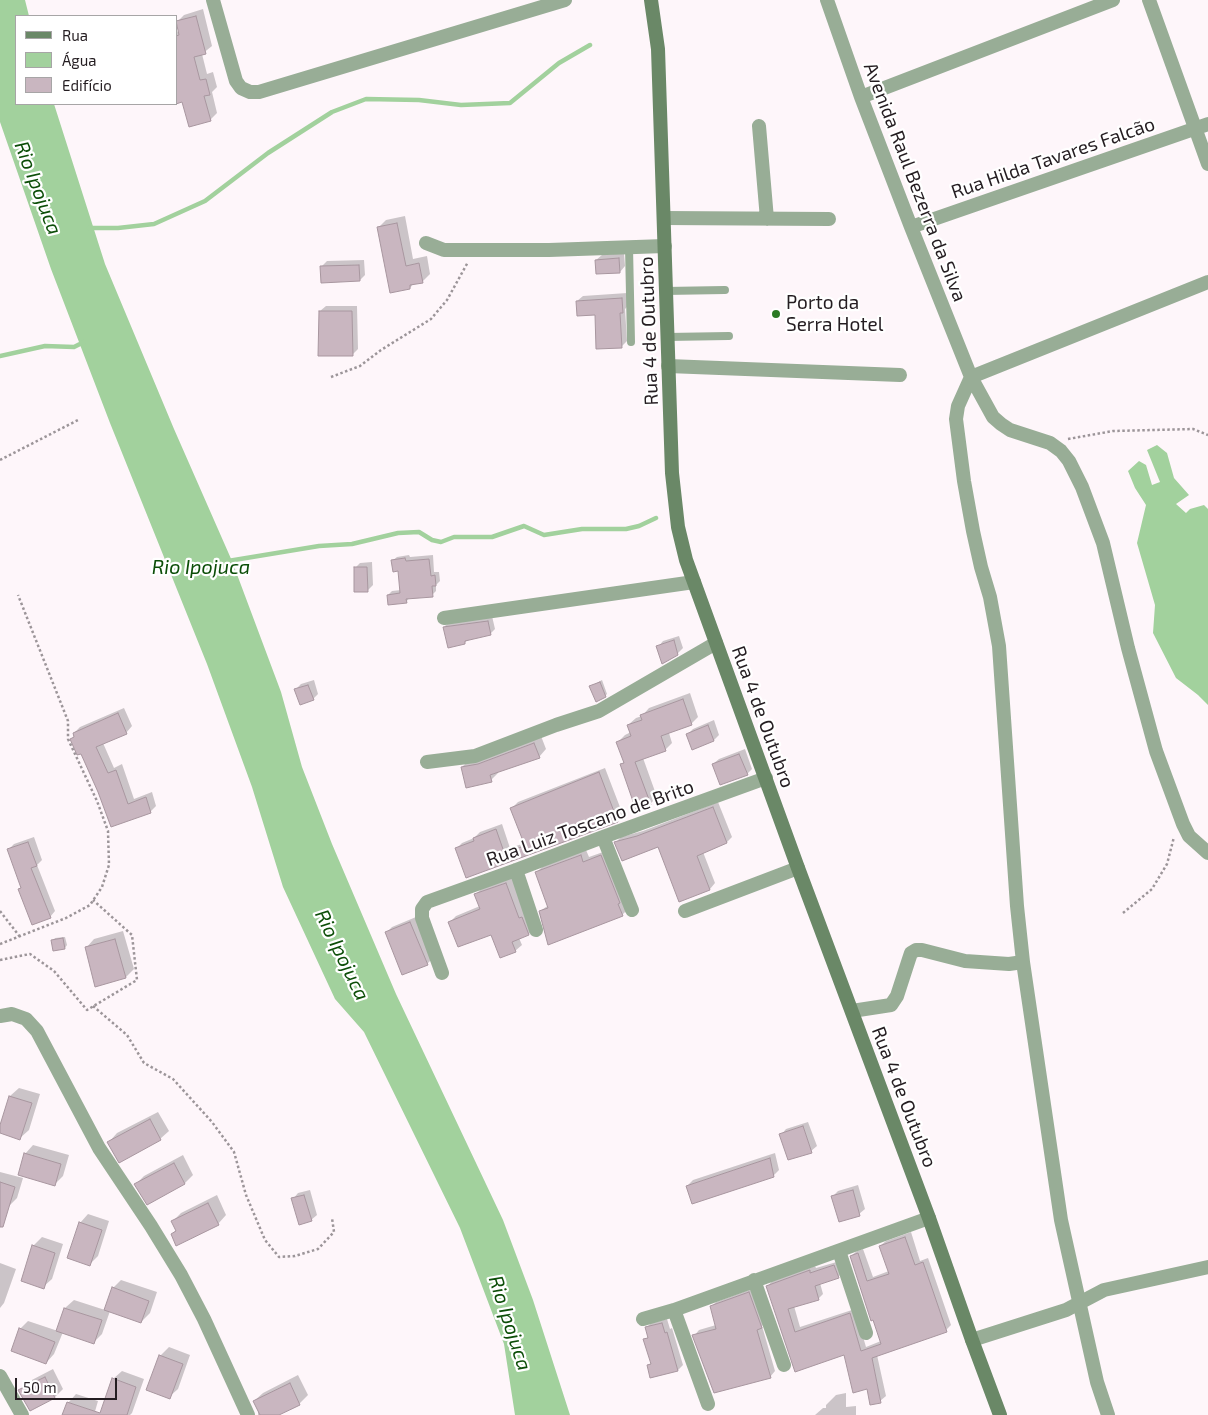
<!DOCTYPE html>
<meta charset="utf-8">
<style>
body{margin:0}
#map{position:relative;width:1208px;height:1415px;overflow:hidden;background:#fef6fa;font-family:"Exo 2",sans-serif}
canvas{display:block}
.legend{position:absolute;left:15px;top:15px;width:162px;height:90px;box-sizing:border-box;background:#fff;border:1px solid #a7a5a6;margin:0;padding:6px 9px;list-style:none;font-size:15px;color:#241d21}
.legend li{display:flex;align-items:center;gap:10px;height:25px}
.legend b{width:25px;border:1px solid #a7a5a6}
.scale{position:absolute;left:15px;top:1378px;width:102px;height:22px;box-sizing:border-box;border:2px solid #241d21;border-top:0;padding-left:6px;font-size:15px;line-height:18px;white-space:nowrap;color:#241d21;-webkit-text-stroke:4px #fff;paint-order:stroke}
</style>
<div id="map">
<canvas width="1208" height="1415"></canvas>
<ul class="legend">
<li><b style="height:6px;background:#6a8867"></b>Rua</li>
<li><b style="height:14px;background:#a2d19d"></b>Água</li>
<li><b style="height:14px;background:#c9b6c0"></b>Edifício</li>
</ul>
<div class="scale">50 m</div>
</div>
<script>
const context = document.querySelector('canvas').getContext('2d');
context.lineJoin = 'round';
function fillPath(path, color) {
  context.fillStyle = color;
  context.fill(path, 'evenodd');
}
function shape(rows) {
  const path = new Path2D();
  for (const r of rows) {
    path.moveTo(r[0], r[1]);
    for (let i = 2; i < r.length; i += 2) path.lineTo(r[i], r[i + 1]);
  }
  return path;
}
function stroke(path, color, width, dash) {
  context.strokeStyle = color;
  context.lineWidth = width;
  context.lineCap = dash ? 'butt' : 'round';
  context.setLineDash(dash || []);
  context.stroke(path);
}
function label(font, color, halo, rows, align = 'center') {
  context.font = font + ' "Exo 2",sans-serif';
  context.lineWidth = 4.5;
  context.setLineDash([]);
  context.textBaseline = 'middle';
  context.strokeStyle = halo;
  context.fillStyle = color;
  for (const [text, x, y, turn = 0] of rows) {
    context.save();
    context.translate(x, y);
    context.rotate((+turn || 0) * Math.PI / 180);
    context.textAlign = isNaN(turn) ? turn : align;
    if (halo) context.strokeText(text, 0, 0);
    context.fillText(text, 0, 0);
    context.restore();
  }
}
const water = shape([
 [0,0,25,0,29,16,16,16,16,104,54,104,105,264,174,429,232,561,281,692,302,767,332,844,396,994,503,1220,533,1300,570,1415,515,1415,504,1344,460,1228,364,1032,335,999,283,887,252,787,207,664,110,423,51,269,0,122],
 [1157,445,1167,453,1174,478,1189,495,1176,504,1186,513,1190,509,1204,505,1208,509,1208,705,1198,695,1176,678,1153,633,1155,605,1137,543,1146,505,1135,488,1128,471,1139,461,1146,465,1152,485,1160,482,1147,450]
]);
const shadow = shape([
 [203,9,212,46,202,54,207,74,213,72,217,87,212,92,217,113,210,120,183,101,176,102,176,32,179,31,177,22,184,15],
 [405,216,413,259,427,256,430,274,422,282,414,283,410,288,378,228,386,220],
 [624,253,625,266,620,272,596,260,602,255],
 [364,260,365,275,360,280,321,267,327,261],
 [627,293,628,306,625,309,627,341,621,347,596,313,577,301,583,296],
 [326,306,357,306,358,349,353,354,320,311],
 [409,555,410,557,433,555,434,572,439,572,440,581,436,585,436,591,432,595,410,597,406,602,388,595,392,591,401,590,399,570,392,561,397,557],
 [372,562,373,585,367,591,355,568,360,563],
 [492,616,495,629,490,634,468,640,465,642,444,627,449,622],
 [679,636,683,648,677,654,658,647,663,641],
 [314,680,318,694,313,699,296,689,301,684],
 [602,680,607,694,605,696,591,686],
 [690,693,698,717,691,724,669,733,672,743,665,750,643,758,657,797,650,804,622,764,625,761,618,742,625,735,631,732,628,725,636,718,642,716,649,708],
 [124,708,132,726,126,733,103,743,114,768,122,764,134,799,152,792,156,806,150,812,112,826,82,752,71,739,75,736,74,733,80,727],
 [714,720,719,735,714,740,693,748,688,734,693,729],
 [541,736,546,749,539,757,498,771,498,773,491,780,462,767,469,760],
 [745,749,752,769,747,774,713,764,719,759],
 [605,768,623,815,617,821,467,876,457,848,462,843,474,838,480,832,502,824,510,848,525,843,512,808,518,802],
 [718,802,732,837,727,842,703,852,715,883,710,889,680,901,658,846,616,842,621,837,643,831],
 [34,837,42,860,37,865,55,911,50,917,19,890,22,887,9,849,14,844],
 [586,850,589,857,606,851,627,910,622,915,540,911,549,905,537,872,542,867],
 [512,878,535,928,529,934,519,938,522,945,515,951,492,933,450,922,456,916,480,906,475,895,482,888],
 [416,917,433,958,427,964,387,932,392,927],
 [123,931,134,969,126,977,86,948,94,939],
 [65,937,67,945,65,948,53,941,55,938],
 [19,1088,40,1094,29,1130,20,1138,0,1132,10,1096],
 [158,1112,169,1131,160,1139,109,1142,117,1133],
 [808,1122,817,1146,811,1151,781,1135,786,1129],
 [33,1145,69,1155,63,1176,55,1184,25,1154],
 [775,1153,779,1170,773,1176,687,1186,693,1180],
 [183,1155,193,1175,185,1183,135,1185,144,1176],
 [0,1172,23,1178,17,1198,8,1207,0,1204],
 [858,1185,865,1209,859,1214,833,1196,838,1191],
 [310,1190,317,1215,311,1220,293,1199,298,1193],
 [217,1195,226,1215,218,1224,172,1234,176,1230,172,1222,181,1213],
 [88,1214,109,1221,98,1256,90,1264,80,1223],
 [911,1232,920,1261,928,1258,951,1325,946,1330,877,1355,886,1396,880,1401,868,1388,845,1354,795,1370,767,1287,772,1281,815,1266,816,1268,840,1261,843,1272,838,1277,820,1283,823,1294,818,1299,794,1306,800,1327,855,1309,866,1347,881,1341,851,1256,857,1251,863,1249,873,1277,889,1271,880,1246,886,1241],
 [42,1237,63,1244,52,1279,43,1287,33,1246],
 [0,1263,16,1269,4,1303,0,1308],
 [121,1280,157,1292,150,1313,141,1322,110,1311,102,1334,94,1342,63,1332,54,1354,46,1363,20,1329,28,1321,58,1331,65,1308,74,1300,105,1310,113,1288],
 [754,1288,766,1322,762,1326,775,1371,770,1377,694,1336,699,1330,716,1325,711,1307,716,1302],
 [667,1319,670,1329,672,1328,683,1365,678,1370,651,1377,648,1366,652,1362,645,1340,649,1336,646,1328,651,1323],
 [169,1347,190,1355,178,1389,169,1397,160,1356],
 [53,1369,63,1389,55,1397,20,1390,28,1382],
 [122,1371,144,1379,132,1413,130,1415,107,1415,113,1379],
 [298,1375,308,1395,299,1404,276,1415,258,1415,258,1409,254,1401,263,1393],
 [846,1393,846,1407,856,1406,856,1415,815,1415,823,1408,826,1408,826,1405,836,1395],
 [76,1394,98,1401,94,1415,64,1415,68,1403]
]);
const stream = shape([
 [89,228,118,228,154,224,205,201,268,153,332,112,366,99,419,100,461,105,510,103,559,63,590,45],
 [0,356,45,346,74,347,84,342],
 [228,561,319,546,352,544,398,533,419,532,432,540,441,542,454,537,492,537,524,526,544,535,582,529,626,529,639,526,656,518]
]);
const building = shape([
 [196,16,206,54,194,57,200,80,206,79,210,95,204,96,211,121,189,127,182,102,176,104,176,36,179,35,176,21,196,16],
 [397,223,406,266,419,263,423,283,410,285,410,289,390,293,377,227,397,223],
 [619,258,620,273,596,274,595,260,619,258],
 [359,265,360,281,321,283,320,266,359,265],
 [622,298,623,313,620,313,622,348,596,349,595,315,577,316,576,301,622,298],
 [319,311,352,311,353,356,318,356,319,311],
 [405,558,406,561,429,559,431,576,435,575,436,586,432,586,433,597,406,599,407,603,388,605,387,595,400,593,398,571,393,572,391,560,405,558],
 [354,567,367,567,368,592,354,592,354,567],
 [488,621,491,635,465,641,465,644,448,648,443,627,488,621],
 [674,640,678,655,662,664,656,646,674,640],
 [600,682,606,697,596,702,589,686,600,682],
 [308,685,314,700,300,705,294,689,308,685],
 [683,699,692,725,661,736,666,751,635,762,651,805,636,810,620,764,624,763,616,742,631,736,627,725,642,720,640,715,683,699],
 [118,713,127,734,96,747,108,773,116,770,128,804,146,797,151,813,111,827,98,792,81,754,77,755,70,739,74,737,73,733,118,713],
 [708,725,714,741,692,750,686,734,708,725],
 [534,743,540,758,490,775,492,782,466,788,461,767,478,764,534,743],
 [739,754,748,775,720,785,712,764,739,754],
 [599,772,618,822,466,878,455,848,474,841,473,838,496,829,504,852,525,846,510,808,599,772],
 [713,807,727,843,697,856,710,890,679,902,658,847,622,861,614,842,637,836,713,807],
 [28,842,37,866,31,868,51,918,32,925,18,889,21,888,7,849,28,842],
 [581,855,583,862,601,855,620,903,618,904,623,916,548,945,539,911,548,908,535,872,581,855],
 [506,883,519,918,522,917,529,935,512,942,516,952,500,958,491,935,458,947,448,922,480,909,474,894,506,883],
 [410,922,428,965,402,975,385,932,410,922],
 [63,938,65,949,53,951,51,940,63,938],
 [115,939,126,978,95,987,85,947,115,939],
 [9,1096,32,1103,20,1140,0,1133,0,1125,9,1096],
 [150,1119,161,1140,119,1163,107,1142,150,1119],
 [803,1126,812,1153,788,1160,779,1134,803,1126],
 [24,1153,61,1164,55,1186,18,1175,24,1153],
 [770,1158,774,1177,692,1204,686,1186,770,1158],
 [174,1163,185,1184,147,1205,134,1184,174,1163],
 [0,1182,15,1187,3,1227,0,1227,0,1182],
 [853,1190,860,1216,839,1222,831,1196,853,1190],
 [304,1195,312,1221,299,1225,291,1198,304,1195],
 [208,1203,219,1225,176,1246,171,1234,176,1231,171,1221,208,1203],
 [79,1222,102,1230,90,1266,67,1258,79,1222],
 [905,1237,915,1265,923,1262,947,1332,872,1358,881,1403,870,1405,867,1389,853,1393,844,1355,795,1372,766,1286,810,1270,810,1273,834,1265,839,1278,815,1286,819,1300,788,1309,795,1332,850,1313,861,1351,881,1344,873,1320,871,1321,850,1256,858,1253,867,1281,889,1274,879,1246,905,1237],
 [32,1245,55,1253,44,1289,21,1281,32,1245],
 [112,1287,149,1301,141,1323,104,1310,112,1287],
 [749,1292,762,1328,757,1330,771,1378,714,1393,692,1335,716,1329,710,1306,749,1292],
 [64,1308,102,1320,94,1344,56,1331,64,1308],
 [662,1323,665,1333,667,1332,678,1371,650,1378,647,1365,651,1364,643,1339,648,1338,645,1327,662,1323],
 [19,1328,55,1342,46,1364,11,1351,19,1328],
 [159,1355,183,1364,170,1399,146,1390,159,1355],
 [45,1377,55,1398,30,1411,18,1390,45,1377],
 [112,1378,136,1387,127,1415,62,1415,67,1402,100,1413,112,1378],
 [290,1383,300,1405,279,1415,260,1415,253,1401,290,1383]
]);
const path = shape([
 [331,377,360,366,381,350,431,319,447,300,468,262],
 [1068,439,1113,431,1193,429,1208,435],
 [0,460,80,419],
 [0,911,20,937],
 [1123,913,1152,889,1167,864,1174,837],
 [0,944,66,918,90,905,102,887,109,865,108,831,97,801,68,739,68,721,18,595],
 [0,960,30,954,54,971,87,1010,137,980,132,935,93,900],
 [93,1006,127,1035,144,1063,173,1079,212,1122,234,1152,246,1195,265,1240,279,1257,295,1256,318,1249,334,1232,332,1218]
]);
const service = shape([
 [629,247,631,342],
 [665,291,725,290],
 [667,337,729,336]
]);
const minor = shape([
 [213,0,236,81,241,88,250,92,259,92,565,0],
 [827,0,861,97,911,227,971,377,993,417,1001,424,1010,430,1050,443,1061,451,1069,461,1082,487,1103,543,1128,648,1156,751,1183,824,1189,836,1208,853],
 [1149,0,1208,164],
 [861,97,1113,0],
 [759,126,767,219],
 [664,218,829,219],
 [911,227,1208,124],
 [426,243,444,250,549,250,665,246],
 [668,366,900,375],
 [971,377,958,406,956,419,964,481,973,531,981,567,990,597,999,646,1017,906,1023,962,1061,1220,1097,1382,1108,1415],
 [971,377,1208,282],
 [444,618,694,582],
 [427,762,475,756,556,725,599,711,716,643],
 [603,837,632,910],
 [516,870,536,930],
 [685,911,798,868],
 [442,973,422,918,422,909,427,902,516,870,603,837,766,778],
 [852,1011,891,1005,897,996,909,959,911,953,916,950,922,950,965,961,1009,964,1023,962],
 [0,1016,12,1014,26,1019,37,1031,99,1148,151,1226,181,1275,204,1319,248,1415],
 [839,1251,866,1333],
 [754,1280,784,1365],
 [674,1310,708,1404],
 [643,1319,674,1310,929,1218],
 [972,1340,1066,1310,1104,1290,1208,1267],
 [0,1376,22,1415]
]);
const secondary = shape([
 [651,0,658,49,672,473,678,527,686,560,798,868,929,1218,972,1340,1000,1415]
]);
const markers = [
 [776,314,5,"#2a7b24"]
];
const streetNames = [
 ["Rua Hilda Tavares Falcão",1053,158,-19],
 ["Avenida Raul Bezerra da Silva",915,182,69],
 ["Rua 4 de Outubro",649,331,-92],
 ["Rua 4 de Outubro",763,717,70],
 ["Rua Luiz Toscano de Brito",590,823,-20],
 ["Rua 4 de Outubro",904,1097,69]
];
const poiNames = [
 ["Porto da",786,303],
 ["Serra Hotel",786,325]
];
const waterNames = [
 ["Rio Ipojuca",38,188,69],
 ["Rio Ipojuca",201,567],
 ["Rio Ipojuca",342,955,64],
 ["Rio Ipojuca",510,1323,72]
];
fillPath(water, '#a2d19d');
fillPath(shadow, '#0003');
stroke(stream, '#a2d19d', 4.5);
fillPath(building, '#c9b6c0');
stroke(building, '#a8969f', 1);
stroke(path, '#9c9599', 2.5, [2.5, 2.5]);
stroke(service, '#98ad96', 8);
stroke(minor, '#98ad96', 14);
stroke(secondary, '#6a8867', 14);
for (const [x, y, r, color] of markers) {
  const dot = new Path2D();
  dot.arc(x, y, r, 0, 2 * Math.PI);
  context.fillStyle = color;
  context.fill(dot);
  stroke(dot, '#fff', 2);
}
label('19px', '#241d21', '#fff', streetNames);
label('19px', '#241d21', '#fff', poiNames, 'left');
label('italic 20px', '#0c4e08', '#fff', waterNames);
</script>
